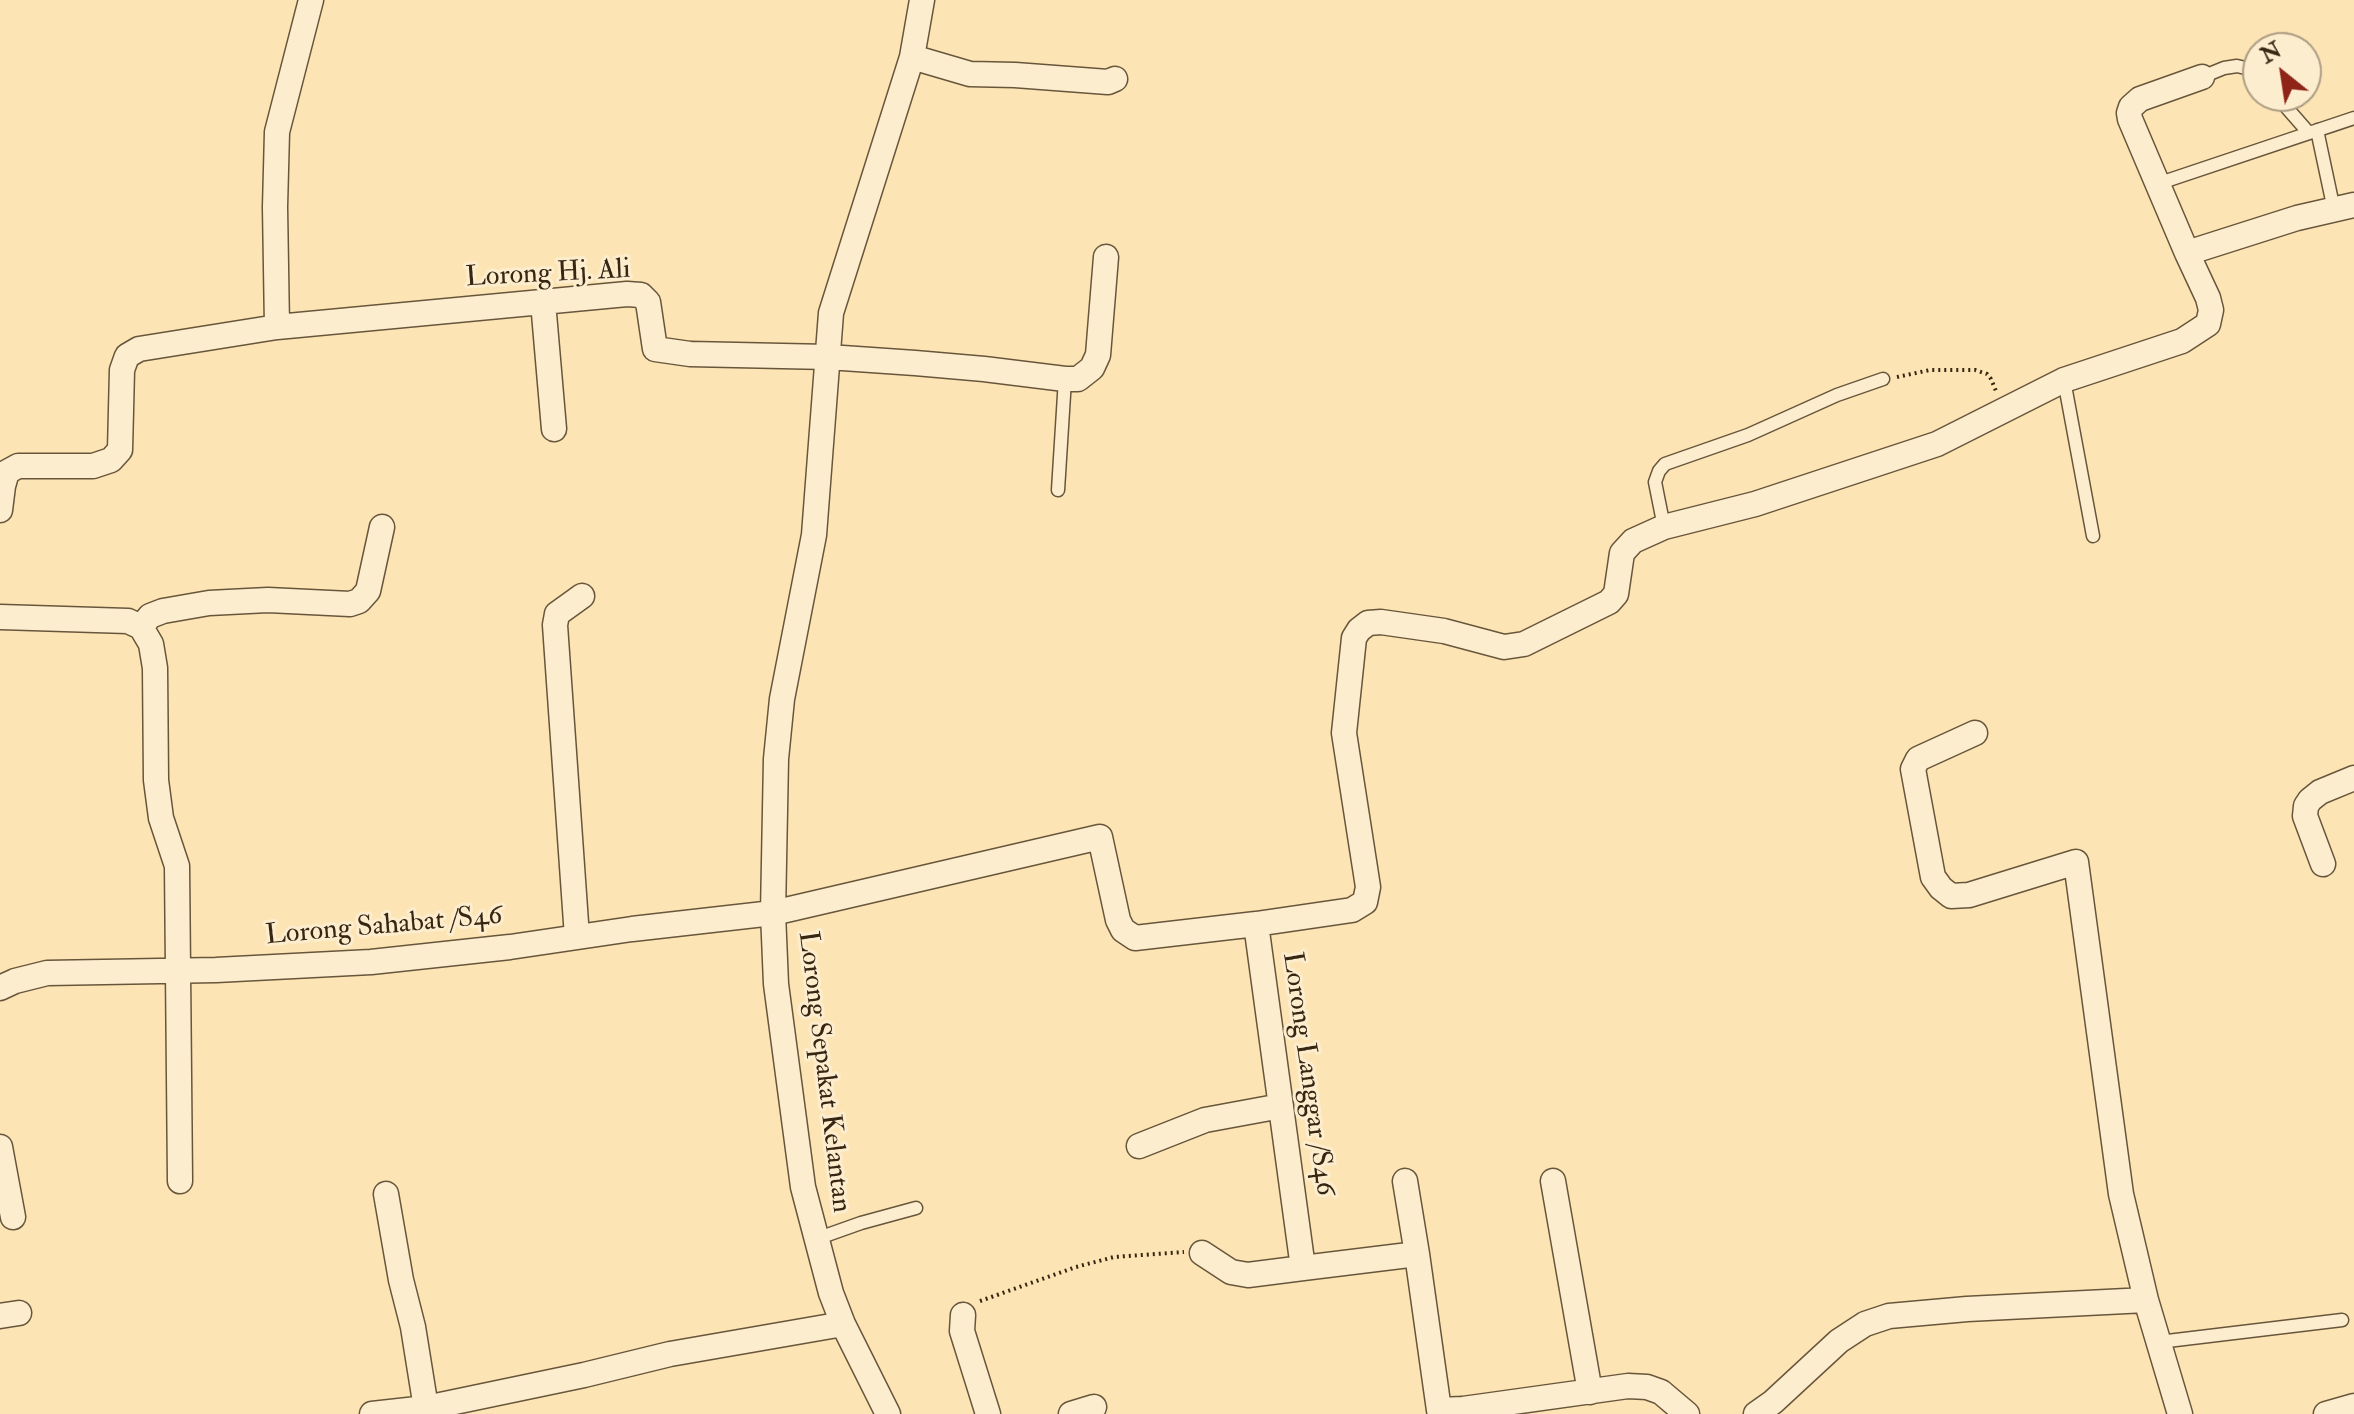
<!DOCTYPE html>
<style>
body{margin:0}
#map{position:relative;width:2354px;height:1414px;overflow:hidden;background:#fce4b5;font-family:"IM FELL Double Pica",serif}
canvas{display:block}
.north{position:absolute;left:2242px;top:32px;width:80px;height:80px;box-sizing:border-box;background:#fdedcf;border:2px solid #ad9d83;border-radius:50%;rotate:330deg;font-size:22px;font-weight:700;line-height:32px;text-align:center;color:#362612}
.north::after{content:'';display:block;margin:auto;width:28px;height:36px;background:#8f2418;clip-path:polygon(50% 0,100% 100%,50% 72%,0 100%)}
</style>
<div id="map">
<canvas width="2354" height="1414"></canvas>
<div class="north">N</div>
</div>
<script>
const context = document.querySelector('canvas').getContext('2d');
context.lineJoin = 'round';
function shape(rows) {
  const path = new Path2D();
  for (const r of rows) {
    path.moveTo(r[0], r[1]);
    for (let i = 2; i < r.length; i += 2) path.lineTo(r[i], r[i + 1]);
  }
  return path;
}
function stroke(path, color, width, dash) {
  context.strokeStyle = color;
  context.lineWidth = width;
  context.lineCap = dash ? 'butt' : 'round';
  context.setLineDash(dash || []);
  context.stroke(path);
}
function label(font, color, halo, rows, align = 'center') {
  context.font = font + ' "IM FELL Double Pica",serif';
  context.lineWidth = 6;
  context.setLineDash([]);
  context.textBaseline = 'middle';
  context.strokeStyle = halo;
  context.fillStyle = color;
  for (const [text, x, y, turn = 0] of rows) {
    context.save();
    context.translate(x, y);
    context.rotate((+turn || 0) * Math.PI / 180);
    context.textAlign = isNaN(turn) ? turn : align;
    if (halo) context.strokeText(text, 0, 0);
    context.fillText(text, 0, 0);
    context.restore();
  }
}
const path = shape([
 [1897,377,1930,370,1975,370,1987,374,1991,379,1996,391],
 [980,1301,1076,1267,1114,1257,1184,1252]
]);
const lane = shape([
 [2202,77,2224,68,2237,66,2258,71],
 [2280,96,2287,108,2308,132],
 [2317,130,2334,210],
 [2157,184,2354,118],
 [2064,380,2093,536],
 [1058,490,1065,379],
 [1664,527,1655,482,1659,471,1665,464,1748,435,1837,395,1883,379],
 [816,1239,861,1223,916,1208],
 [2159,1342,2342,1320]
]);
const street = shape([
 [912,57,970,74,1015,75,1108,82,1115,79],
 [2187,253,2130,119,2129,113,2131,107,2140,99,2202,77],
 [543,302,554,429],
 [277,327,275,207,277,132,311,0],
 [0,510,3,486,7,472,18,466,93,466,111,460,120,450,122,370,127,356,139,349,277,327,627,294,641,295,648,302,655,349,690,354,828,357,915,363,984,369,1065,379,1078,379,1092,368,1098,355,1106,257],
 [0,617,128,621,141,627,151,644,155,668,156,780,161,818,177,866,180,1181],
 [141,627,150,616,163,611,209,603,268,600,350,604,359,601,368,591,382,527],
 [1975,733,1918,759,1913,769,1933,877,1941,888,1951,896,1969,895,2076,862,2121,1194,2146,1300,2180,1414],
 [2323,864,2305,816,2306,806,2310,800,2320,792,2354,778],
 [1256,924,1303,1268,1417,1254,1439,1410,1463,1409,1628,1386,1647,1387,1661,1392,1687,1414],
 [577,937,555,625,557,614,582,596],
 [0,988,15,981,47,973,216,970,371,962,510,947,632,929,773,913,1100,837,1118,920,1123,930,1135,938,1256,924,1352,910,1365,902,1368,887,1344,733,1354,638,1359,630,1368,623,1381,622,1444,631,1504,647,1524,644,1609,602,1616,594,1622,553,1633,541,1664,527,1755,504,1937,444,2064,380,2182,341,2208,324,2211,310,2208,298,2187,253,2297,218,2354,205],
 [1139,1146,1205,1120,1281,1106],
 [0,1147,13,1217],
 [1405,1181,1417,1254],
 [1553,1181,1590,1392],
 [386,1194,401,1280,413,1327,426,1408],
 [1202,1253,1231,1272,1248,1275,1303,1268],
 [963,1315,962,1331,988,1414],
 [0,1316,19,1313],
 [372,1414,426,1408,584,1375,670,1354,843,1324],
 [888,1414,843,1324,831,1293,803,1187,776,984,773,913,776,759,782,699,814,535,831,313,912,57,922,0],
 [1071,1414,1094,1407],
 [1756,1414,1773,1402,1839,1341,1865,1324,1889,1316,1967,1309,2146,1300],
 [2326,1414,2354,1406]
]);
const streetNames = [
 ["Lorong Hj. Ali",548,275,-3],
 ["Lorong Sahabat /S46",384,927,-5],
 ["Lorong Sepakat Kelantan",823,1072,83],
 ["Lorong Langgar /S46",1307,1074,82]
];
stroke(lane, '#68563b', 15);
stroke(street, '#68563b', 27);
stroke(path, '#362612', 4, [2, 4]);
stroke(lane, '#fdedcf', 12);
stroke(street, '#fdedcf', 24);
label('28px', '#362612', '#fdedcf', streetNames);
</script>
